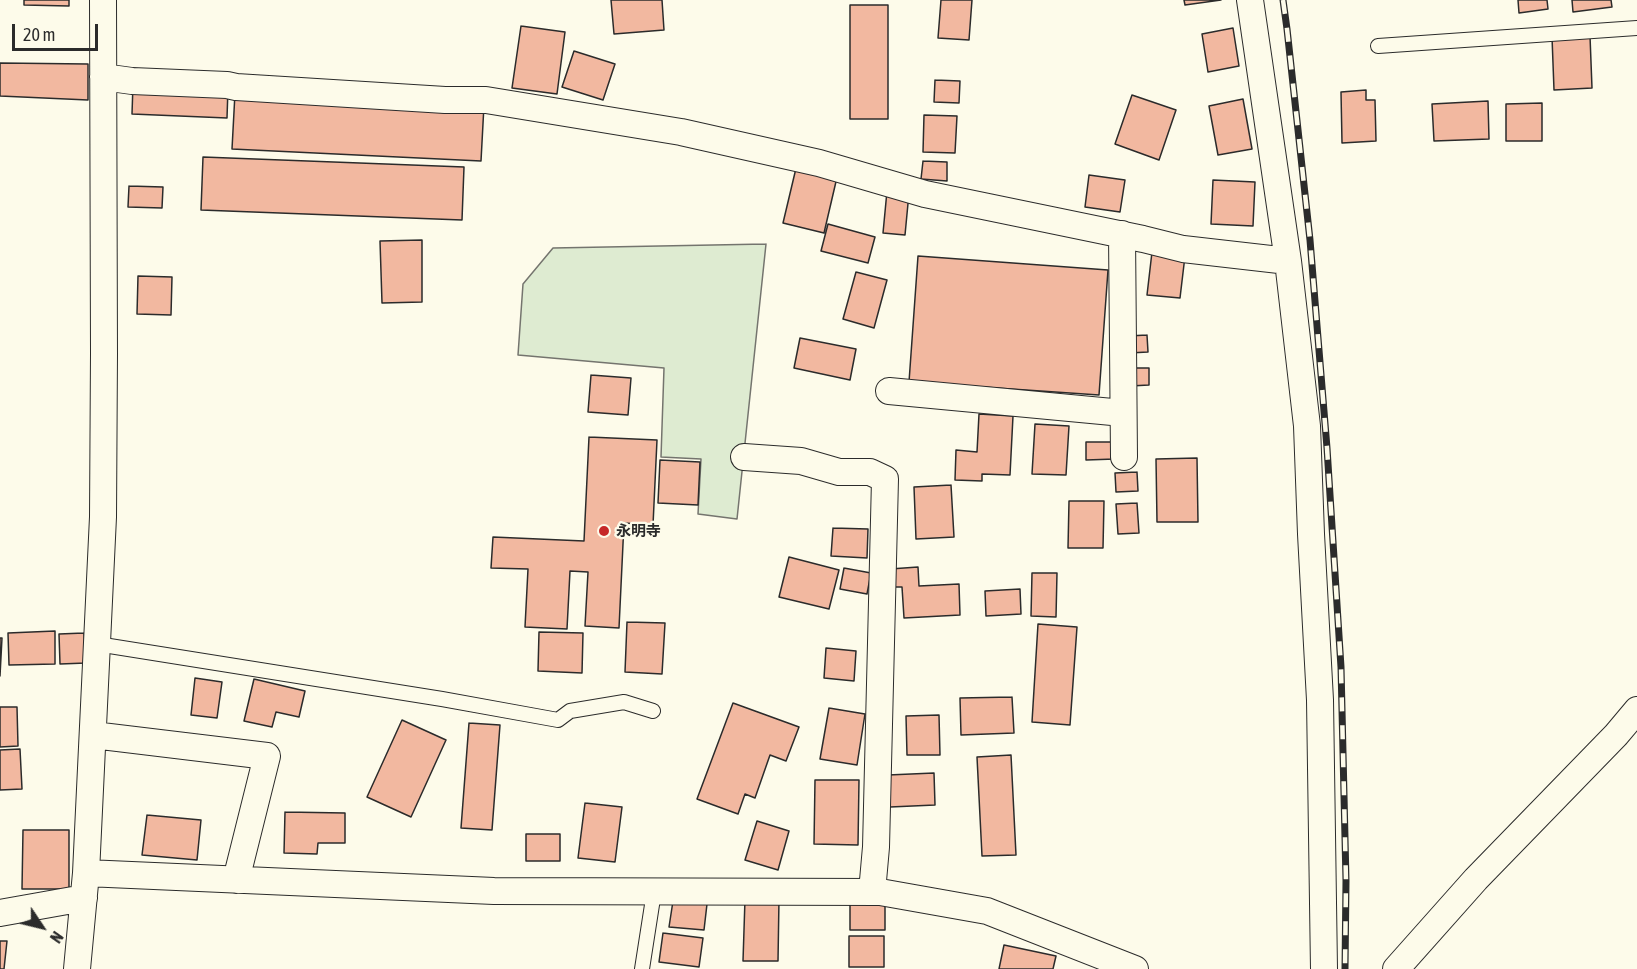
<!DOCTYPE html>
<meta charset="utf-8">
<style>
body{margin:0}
#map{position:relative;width:1637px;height:969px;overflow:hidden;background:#fdfbea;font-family:"Asap Condensed",sans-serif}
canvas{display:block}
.north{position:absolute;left:12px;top:897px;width:60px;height:60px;-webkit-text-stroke:4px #fdfbea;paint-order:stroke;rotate:125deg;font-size:16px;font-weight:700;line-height:24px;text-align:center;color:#2b2b2b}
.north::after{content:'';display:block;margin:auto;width:21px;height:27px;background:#2b2b2b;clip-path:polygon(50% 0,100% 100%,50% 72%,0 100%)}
.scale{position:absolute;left:12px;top:24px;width:86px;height:27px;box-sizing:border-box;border:3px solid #2b2b2b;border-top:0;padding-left:8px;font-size:18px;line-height:21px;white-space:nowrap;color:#2b2b2b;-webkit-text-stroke:4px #fdfbea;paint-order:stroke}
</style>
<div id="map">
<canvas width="1637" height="969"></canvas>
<div class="north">N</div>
<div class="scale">20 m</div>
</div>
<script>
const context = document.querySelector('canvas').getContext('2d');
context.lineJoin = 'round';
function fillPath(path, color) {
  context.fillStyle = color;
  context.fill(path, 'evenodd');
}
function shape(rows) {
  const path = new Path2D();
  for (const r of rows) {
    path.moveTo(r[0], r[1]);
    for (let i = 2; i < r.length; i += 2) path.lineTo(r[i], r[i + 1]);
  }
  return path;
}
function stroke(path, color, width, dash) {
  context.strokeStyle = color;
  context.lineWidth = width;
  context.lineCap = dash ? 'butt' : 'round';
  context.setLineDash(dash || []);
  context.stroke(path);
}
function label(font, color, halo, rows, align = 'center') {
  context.font = font + ' "Asap Condensed","Noto Sans JP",sans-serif';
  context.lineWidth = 4.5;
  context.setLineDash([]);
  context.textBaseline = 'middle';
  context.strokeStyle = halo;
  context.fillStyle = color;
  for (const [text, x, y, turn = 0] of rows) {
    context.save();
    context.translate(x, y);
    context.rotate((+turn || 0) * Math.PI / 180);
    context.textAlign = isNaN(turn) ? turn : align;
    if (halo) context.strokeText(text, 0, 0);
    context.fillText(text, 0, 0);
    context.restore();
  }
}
const green = shape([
 [766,244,737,519,698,514,701,459,661,457,664,368,518,355,523,284,553,248,766,244]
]);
const building = shape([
 [24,0,69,0,69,6,24,5,24,0],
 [611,0,662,0,664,30,614,34,611,0],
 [941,0,972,0,969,40,938,38,941,0],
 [1184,0,1221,0,1185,5,1184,0],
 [1518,0,1547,0,1548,9,1519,13,1518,0],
 [1572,0,1611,0,1612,7,1573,12,1572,0],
 [850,5,888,5,888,119,850,119,850,5],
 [521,26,565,32,557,94,512,88,521,26],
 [1233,28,1239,66,1208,72,1202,34,1233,28],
 [1590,36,1592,88,1554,90,1552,37,1590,36],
 [574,51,615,64,603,100,562,87,574,51],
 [0,63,88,64,88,100,0,96,0,63],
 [935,80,960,81,959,103,934,102,935,80],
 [133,84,228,88,227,118,132,114,133,84],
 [1366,90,1366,100,1375,100,1376,141,1342,143,1341,92,1366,90],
 [235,93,484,105,481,161,232,149,235,93],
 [1132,95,1176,110,1159,160,1115,144,1132,95],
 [1243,99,1252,149,1218,155,1209,106,1243,99],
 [1488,101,1489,139,1434,141,1432,104,1488,101],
 [1542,103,1542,141,1506,141,1506,104,1542,103],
 [924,115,957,116,955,153,923,152,924,115],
 [203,157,464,167,462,220,201,210,203,157],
 [923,161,947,162,947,181,921,179,923,161],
 [797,164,838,173,824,233,783,223,797,164],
 [1089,175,1125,180,1120,212,1085,207,1089,175],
 [1213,180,1255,182,1253,226,1211,224,1213,180],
 [129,186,163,187,162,208,128,207,129,186],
 [887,191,909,193,905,235,883,233,887,191],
 [828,224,875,237,868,263,821,251,828,224],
 [422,240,422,302,382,303,380,241,422,240],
 [1152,252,1185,256,1180,298,1147,295,1152,252],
 [918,256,1108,270,1099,395,909,382,918,256],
 [856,272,887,280,874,328,843,319,856,272],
 [138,276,172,277,171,315,137,314,138,276],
 [1147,335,1148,352,1129,353,1128,336,1147,335],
 [800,338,856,349,850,380,794,368,800,338],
 [1129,368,1149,368,1149,385,1130,386,1129,368],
 [591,375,631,378,628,415,588,412,591,375],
 [979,414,1013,416,1010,475,982,474,982,481,955,480,956,450,977,452,979,414],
 [1035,424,1069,426,1066,475,1032,474,1035,424],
 [589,437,657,440,653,525,624,523,619,628,585,626,588,572,570,571,567,629,525,627,528,569,491,568,493,537,584,541,589,437],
 [1086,442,1115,442,1115,459,1086,460,1086,442],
 [1197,458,1198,522,1157,522,1156,459,1197,458],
 [660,460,700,462,698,505,658,503,660,460],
 [1137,472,1138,491,1116,492,1115,473,1137,472],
 [951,485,954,537,916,539,914,487,951,485],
 [1069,501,1104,501,1103,548,1068,548,1069,501],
 [1137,503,1139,533,1118,534,1116,504,1137,503],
 [833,528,868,529,867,558,831,556,833,528],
 [789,557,839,570,829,609,779,597,789,557],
 [918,567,919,586,959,584,960,615,904,618,902,587,891,587,890,569,918,567],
 [844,568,871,573,867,594,840,589,844,568],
 [1032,573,1057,573,1056,617,1031,616,1032,573],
 [1020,589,1021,614,986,616,985,591,1020,589],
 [627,622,665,623,662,674,625,672,627,622],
 [1038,624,1077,627,1070,725,1032,722,1038,624],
 [55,631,55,664,9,665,8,633,55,631],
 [539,632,583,633,582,673,538,671,539,632],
 [84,633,86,663,60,664,59,634,84,633],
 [0,638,2,638,0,676,0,638],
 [826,648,856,651,854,681,824,678,826,648],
 [195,678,222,682,217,718,191,715,195,678],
 [254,679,305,691,299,717,276,712,272,727,244,721,254,679],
 [1012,697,1014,733,961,735,960,698,1012,697],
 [733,703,799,727,786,761,770,755,755,798,745,794,738,814,697,799,733,703],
 [0,707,17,707,18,746,0,747,0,707],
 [829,708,865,714,857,765,820,759,829,708],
 [939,715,940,755,907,755,906,716,939,715],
 [402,720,446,740,411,817,367,797,402,720],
 [469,723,500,725,492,830,461,828,469,723],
 [20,749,22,789,0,790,0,750,20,749],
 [1011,755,1016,855,982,856,977,757,1011,755],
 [934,773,935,805,890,807,888,775,934,773],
 [815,780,859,780,858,845,814,844,815,780],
 [585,803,622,807,615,862,578,858,585,803],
 [285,812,345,813,345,843,318,843,317,854,284,853,285,812],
 [147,815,201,820,197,860,142,855,147,815],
 [757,821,789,831,778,870,745,860,757,821],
 [23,830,69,830,69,889,22,889,23,830],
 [526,834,560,834,560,861,526,861,526,834],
 [745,899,779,899,778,961,743,961,745,899],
 [850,899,885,899,885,930,850,930,850,899],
 [673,901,707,904,704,930,669,927,673,901],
 [663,933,703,938,699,967,659,962,663,933],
 [849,936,884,936,884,967,849,967,849,936],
 [0,941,7,941,4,969,0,969,0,941],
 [1004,945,1056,956,1053,969,999,969,1004,945]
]);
const lane = shape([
 [1378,46,1637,28],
 [97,644,442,699,558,720,570,711,624,702,653,711],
 [642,969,654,892]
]);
const street = shape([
 [1250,0,1288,261,1307,426,1311,534,1320,700,1324,969],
 [103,77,132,81,227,85,236,87,445,100,486,100,681,132,819,163,925,194,1143,239,1183,249,1288,261],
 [1122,234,1124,457],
 [889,391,1123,413],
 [744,457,801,461,839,472,870,472,885,479,876,847,872,892],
 [93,735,267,756,236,880],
 [86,873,494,891,880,892,987,911,1135,969],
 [0,913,84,898],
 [77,969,86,873,103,517,104,353,103,0],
 [1396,969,1476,879,1616,735,1637,710]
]);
const rail = shape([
 [1283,0,1287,29,1310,240,1327,448,1341,667,1346,881,1345,969]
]);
const markers = [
 [604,531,6,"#c62828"]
];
const poiNames = [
 ["永明寺",616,531]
];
fillPath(green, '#deebd1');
stroke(green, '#74746e', 1.5);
fillPath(building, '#f2b8a0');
stroke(building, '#2b2b2b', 1.5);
stroke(lane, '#2b2b2b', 16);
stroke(street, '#2b2b2b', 28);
stroke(lane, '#fdfbea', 14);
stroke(street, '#fdfbea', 26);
stroke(rail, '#2b2b2b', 7);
stroke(rail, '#fdfbea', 4.5, [14]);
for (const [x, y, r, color] of markers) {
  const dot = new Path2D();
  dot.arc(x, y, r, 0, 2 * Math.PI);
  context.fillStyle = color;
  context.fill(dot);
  stroke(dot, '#fdfbea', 2);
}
label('bold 15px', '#2b2b2b', '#fdfbea', poiNames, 'left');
</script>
